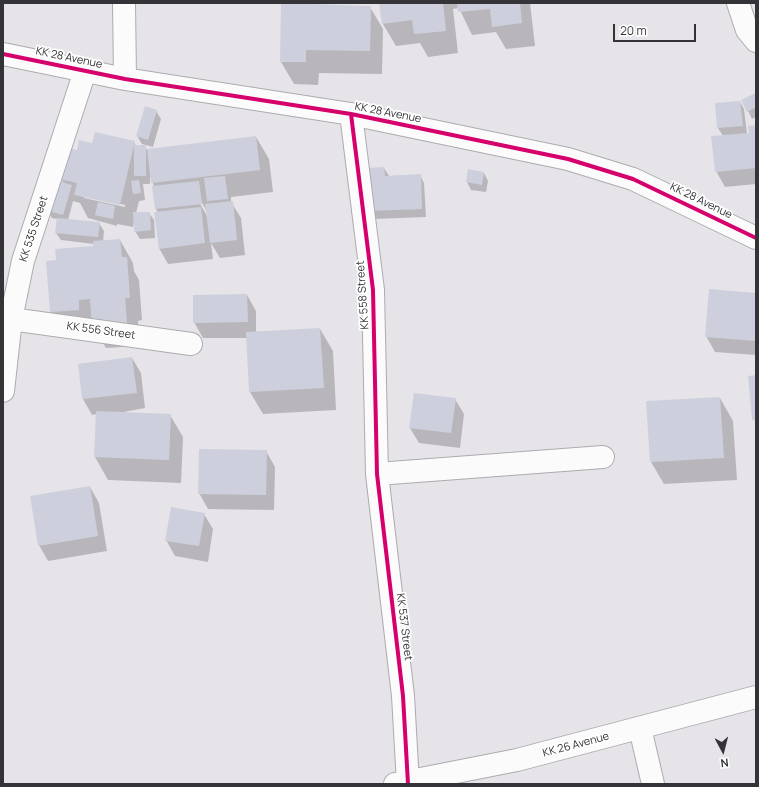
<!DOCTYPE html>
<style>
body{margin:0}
#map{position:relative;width:759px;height:787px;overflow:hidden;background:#e6e4e9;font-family:Manrope,sans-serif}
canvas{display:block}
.frame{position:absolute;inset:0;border:4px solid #343337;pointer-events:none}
.north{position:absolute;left:703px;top:731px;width:40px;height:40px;-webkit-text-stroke:3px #fff;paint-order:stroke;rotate:173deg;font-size:11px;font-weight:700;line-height:16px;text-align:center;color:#343337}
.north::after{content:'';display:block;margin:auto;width:14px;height:18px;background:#343337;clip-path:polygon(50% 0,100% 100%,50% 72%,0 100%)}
.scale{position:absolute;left:613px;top:24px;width:83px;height:18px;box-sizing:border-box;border:2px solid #343337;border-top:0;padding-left:5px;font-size:12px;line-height:14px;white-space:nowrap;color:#343337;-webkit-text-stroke:3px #fff;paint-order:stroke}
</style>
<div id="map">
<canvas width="759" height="787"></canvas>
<div class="frame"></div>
<div class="north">N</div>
<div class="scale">20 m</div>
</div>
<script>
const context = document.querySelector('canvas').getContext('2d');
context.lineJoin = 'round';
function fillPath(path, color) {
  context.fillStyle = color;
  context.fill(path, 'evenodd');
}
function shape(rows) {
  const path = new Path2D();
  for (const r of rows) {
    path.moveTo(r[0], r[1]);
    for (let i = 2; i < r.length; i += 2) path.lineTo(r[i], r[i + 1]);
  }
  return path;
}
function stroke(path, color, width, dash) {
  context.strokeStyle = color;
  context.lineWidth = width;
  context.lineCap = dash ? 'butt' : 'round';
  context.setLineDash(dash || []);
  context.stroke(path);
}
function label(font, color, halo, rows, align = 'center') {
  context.font = font + ' Manrope,sans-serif';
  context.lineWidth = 3.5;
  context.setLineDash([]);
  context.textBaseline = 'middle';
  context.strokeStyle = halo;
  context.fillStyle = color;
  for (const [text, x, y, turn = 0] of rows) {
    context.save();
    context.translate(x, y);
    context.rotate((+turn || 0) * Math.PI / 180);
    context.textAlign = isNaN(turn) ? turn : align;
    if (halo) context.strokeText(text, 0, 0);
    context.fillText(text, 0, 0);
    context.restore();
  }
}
const shadow = shape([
 [282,3,370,7,383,29,382,74,319,73,318,85,294,84,281,62],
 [380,3,530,3,535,46,506,49,496,32,472,35,459,8,453,9,458,53,428,57,420,43,396,46,383,24],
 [756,94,756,117,752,119,748,111],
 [740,102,744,109,747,134,750,134,756,126,756,184,725,187,716,171,723,136,718,128,716,104],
 [156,111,161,119,153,147,142,144,137,136],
 [256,137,269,159,273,192,231,197,231,202,241,218,245,255,220,258,211,243,213,259,168,264,159,248,158,213,156,209,154,187,151,177,150,177,150,184,143,184,145,200,139,201,136,213,149,213,154,220,155,238,140,239,135,231,134,223,133,227,117,224,117,226,88,218,80,203,73,201,68,220,99,223,104,231,103,242,120,240,133,263,134,271,139,280,142,320,138,321,139,346,106,348,91,322,64,335,51,312,47,262,57,261,94,247,94,244,61,240,56,233,57,219,52,218,47,210,64,184,61,179,77,152,93,144,134,142,136,146,145,146,147,150],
 [84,196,125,205,125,207,84,198],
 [200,199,207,212,207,216,198,200],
 [384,168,389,176,420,175,424,183,426,217,373,219,367,169],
 [484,173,488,181,486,192,471,190,467,182],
 [756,294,756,355,715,352,706,336],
 [247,295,256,311,256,332,320,329,333,351,336,410,263,414,250,392,247,338,203,338,194,322],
 [132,358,141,373,145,408,118,413,170,415,183,437,181,483,108,480,95,457,97,414,92,415,83,399,79,364],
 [720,398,733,421,737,480,664,484,651,462],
 [455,399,464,414,460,448,419,443,410,428],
 [266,451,275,467,274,510,208,509,199,493],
 [90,487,99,503,107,551,48,561,39,545],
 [204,514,213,529,208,562,175,556,166,540]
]);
const building = shape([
 [281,3,371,6,370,51,306,50,306,62,280,62],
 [379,3,443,3,446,31,414,34,412,20,382,24],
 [457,3,520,3,522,23,492,27,490,9,458,12],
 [756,93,756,107,747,112,741,100],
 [740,101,743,126,717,128,715,103],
 [145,106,157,110,148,140,136,136],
 [756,125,756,168,715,172,711,136,749,133,748,126],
 [95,132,135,141,120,205,74,195,77,183,60,179,67,148,77,150,79,140,92,143],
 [256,136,260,170,151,183,147,149],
 [134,145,146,145,146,176,134,176],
 [384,167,385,176,421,174,422,209,367,211,366,168],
 [468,169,484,172,482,185,466,182],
 [225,176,228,199,207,201,204,178],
 [55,180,72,185,63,215,46,210],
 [139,180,141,193,133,194,131,181],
 [199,181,202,204,155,209,152,186],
 [233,201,237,240,210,243,205,204],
 [98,202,115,206,113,219,95,215],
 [201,207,205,243,159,249,154,212],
 [133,212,150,212,151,230,134,232],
 [57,218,100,222,98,237,55,233],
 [120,239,122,257,127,257,130,298,125,298,127,324,92,326,90,299,79,300,79,310,50,312,46,261,56,260,55,249,93,246,93,241],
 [709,289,756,293,756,341,705,337],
 [247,294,248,322,193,323,193,295],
 [320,328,324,388,249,392,246,332],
 [132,357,137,393,82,399,78,364],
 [756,375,756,420,752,420,748,376],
 [414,393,456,398,451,433,409,428],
 [720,397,724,458,650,462,646,401],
 [96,411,171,414,169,460,94,457],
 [199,449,267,450,266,495,198,494],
 [90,486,98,536,38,546,30,496],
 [171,507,205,513,199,546,165,541]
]);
const street = shape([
 [124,3,125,79],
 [738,3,747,30,756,41],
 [3,54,125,79,351,114,568,159,633,179,756,238],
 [351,114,373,290,377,474,403,696,408,784],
 [11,319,191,344],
 [3,391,11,319,23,261,85,71],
 [377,474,603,457],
 [640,728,653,784],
 [395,784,517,760,756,697]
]);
const cycleway = shape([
 [3,54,125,79,351,114,568,159,633,179,756,238],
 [351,114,373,290,377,474,403,696,408,784]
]);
const streetNames = [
 ["KK 28 Avenue",69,58,12],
 ["KK 28 Avenue",388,113,11],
 ["KK 28 Avenue",701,201,26],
 ["KK 535 Street",34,229,-72],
 ["KK 558 Street",363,295,-94],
 ["KK 556 Street",101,331,8],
 ["KK 537 Street",404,627,83],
 ["KK 26 Avenue",576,745,-15]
];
fillPath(shadow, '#0003');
fillPath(building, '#cdd0dc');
stroke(street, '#acabae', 24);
stroke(street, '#fbfbfc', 22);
stroke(cycleway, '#d6006c', 4);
label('11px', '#343337', '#fff', streetNames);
</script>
